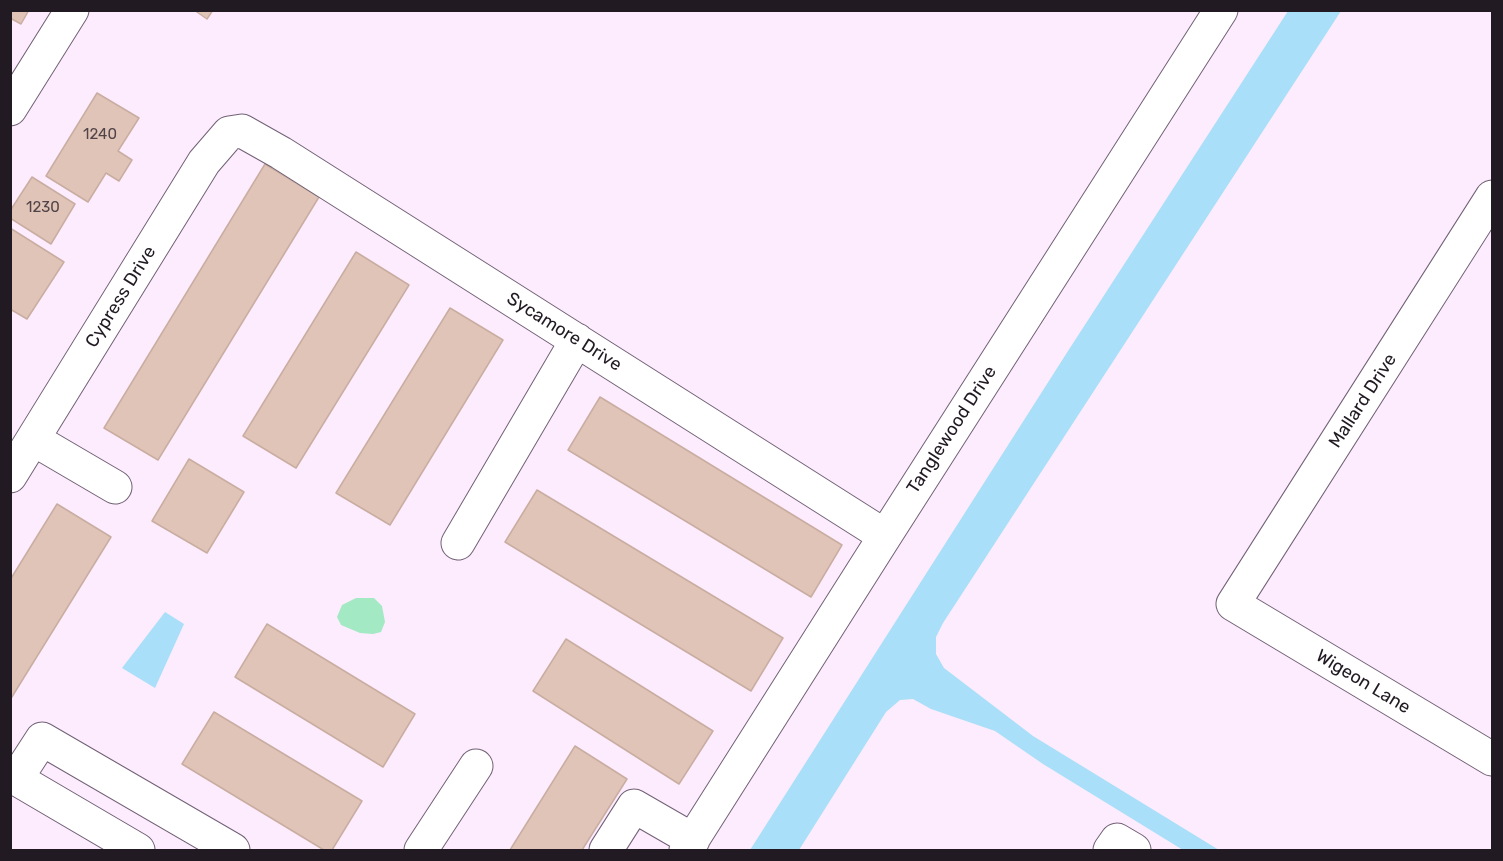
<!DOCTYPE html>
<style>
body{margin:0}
#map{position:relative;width:1503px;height:861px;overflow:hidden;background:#fcecfe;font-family:Rubik,sans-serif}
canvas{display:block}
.frame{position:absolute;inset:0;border:12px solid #211a22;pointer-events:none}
</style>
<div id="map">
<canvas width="1503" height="861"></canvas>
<div class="frame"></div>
</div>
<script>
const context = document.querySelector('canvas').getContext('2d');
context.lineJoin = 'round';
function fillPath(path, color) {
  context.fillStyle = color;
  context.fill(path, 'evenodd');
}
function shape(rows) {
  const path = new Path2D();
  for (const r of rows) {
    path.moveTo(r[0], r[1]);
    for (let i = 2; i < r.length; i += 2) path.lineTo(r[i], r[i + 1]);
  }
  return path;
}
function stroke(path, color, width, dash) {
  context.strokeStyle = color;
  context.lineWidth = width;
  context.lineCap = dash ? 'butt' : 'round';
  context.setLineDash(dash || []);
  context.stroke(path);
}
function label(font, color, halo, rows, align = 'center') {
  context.font = font + ' Rubik,sans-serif';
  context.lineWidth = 6;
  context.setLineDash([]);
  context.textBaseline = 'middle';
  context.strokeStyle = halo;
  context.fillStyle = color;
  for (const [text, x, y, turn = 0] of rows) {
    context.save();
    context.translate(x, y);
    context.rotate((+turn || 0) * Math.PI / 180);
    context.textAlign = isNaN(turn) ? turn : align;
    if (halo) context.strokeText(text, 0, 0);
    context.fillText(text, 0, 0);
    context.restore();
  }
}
const green = shape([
 [356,598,374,598,382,606,385,622,381,632,373,634,360,633,341,625,337,617,342,605]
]);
const water = shape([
 [1288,11,1341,11,943,623,936,637,936,654,944,668,1033,736,1219,850,1183,850,1043,764,995,731,931,709,913,699,900,700,886,712,799,850,750,850,1068,351],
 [165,612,184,624,155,688,122,668]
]);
const building = shape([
 [10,10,29,10,21,24,10,18,10,10],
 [194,10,213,10,207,19,194,10],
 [97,93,139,118,118,151,132,160,119,181,106,173,88,202,46,176,97,93],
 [265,164,319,197,158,460,104,428,265,164],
 [32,177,75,204,51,244,10,218,10,211,32,177],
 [10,228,64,262,27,319,10,309,10,228],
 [356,252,409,285,296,468,243,436,356,252],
 [450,308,503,340,390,525,336,493,450,308],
 [600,397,842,545,811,597,568,450,600,397],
 [189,459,244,492,207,553,152,521,189,459],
 [537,490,783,638,751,691,505,542,537,490],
 [57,504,111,537,10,700,10,580,57,504],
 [267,624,415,714,383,767,235,677,267,624],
 [566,639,713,731,679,784,533,691,566,639],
 [214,712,362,801,332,850,324,850,182,764,214,712],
 [575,746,627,779,582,850,510,850,575,746]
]);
const minor = shape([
 [10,109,72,10],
 [1492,197,1233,604,1492,759],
 [33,439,115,487],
 [10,476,204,162,229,133,242,131,281,153,885,536],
 [458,543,577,340],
 [10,775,138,850],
 [16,779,42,739,233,850],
 [421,850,476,766],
 [606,850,634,806,693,840],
 [686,850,885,536,1221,10],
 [1110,850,1117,840,1134,850]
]);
const numberNames = [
 ["1240",100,135],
 ["1230",43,208]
];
const streetNames = [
 ["Cypress Drive",121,297,-58],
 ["Sycamore Drive",564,332,32],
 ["Mallard Drive",1363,401,-57],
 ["Tanglewood Drive",952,430,-57],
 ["Wigeon Lane",1363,682,31]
];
fillPath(green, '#a3e9c3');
fillPath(water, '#a9dff8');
fillPath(building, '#e1c4b8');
stroke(building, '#c9ada1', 1.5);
stroke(minor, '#726175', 35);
stroke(minor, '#fff', 33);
label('15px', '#514448', null, numberNames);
label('18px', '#211a22', '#fff', streetNames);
</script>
